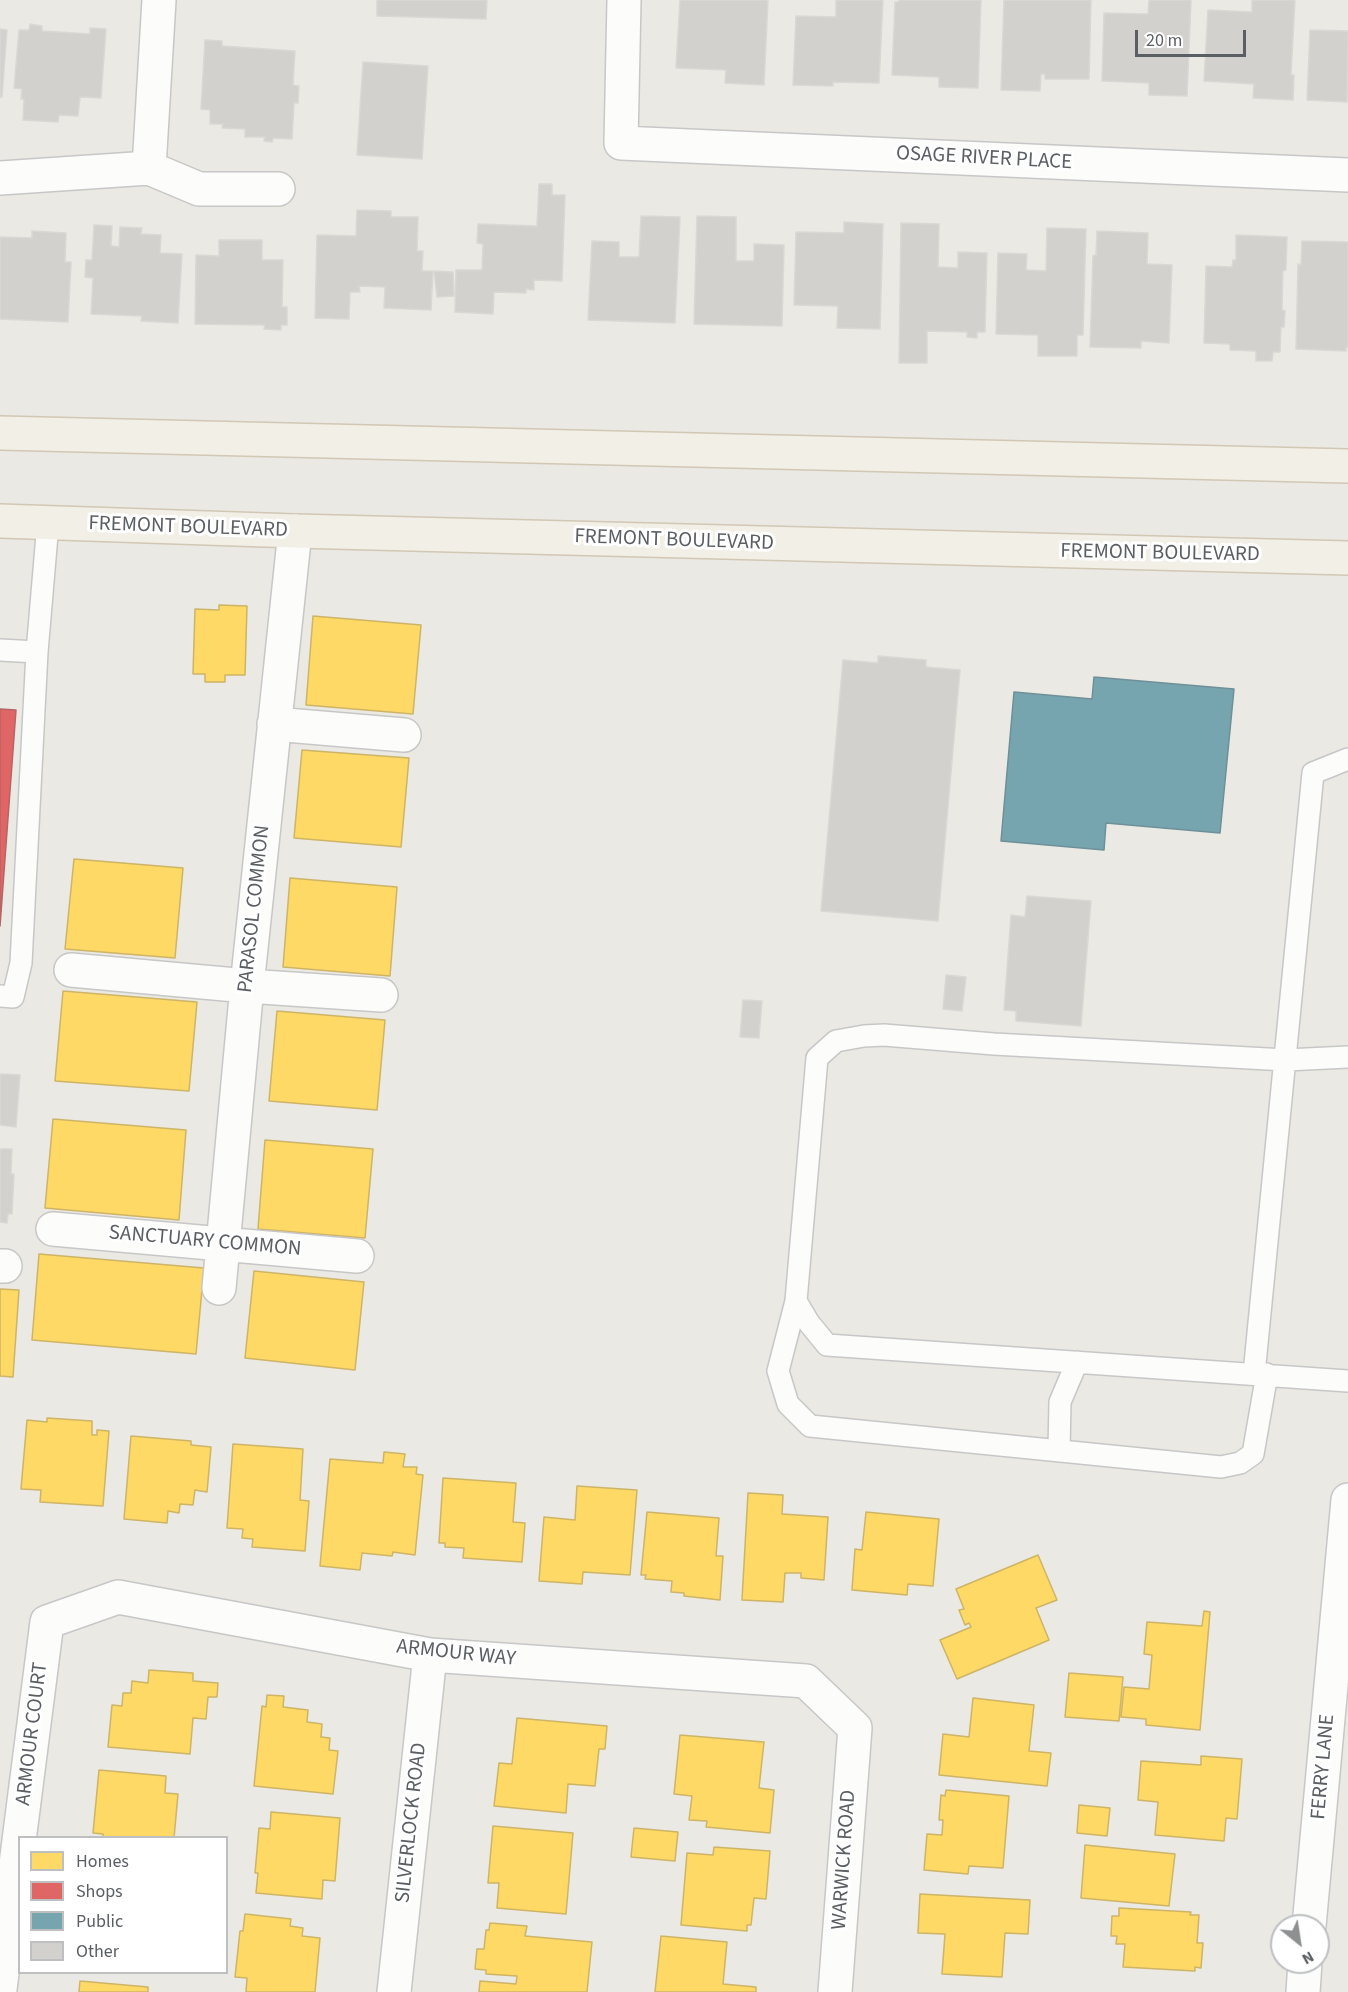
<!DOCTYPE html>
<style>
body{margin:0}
#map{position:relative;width:1348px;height:1992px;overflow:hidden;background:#eae9e4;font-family:"Source Sans 3",sans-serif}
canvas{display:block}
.legend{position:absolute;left:18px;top:1836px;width:210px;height:138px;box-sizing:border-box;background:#fff;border:2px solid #bdbfc0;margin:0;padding:8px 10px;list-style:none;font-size:18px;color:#5b5e62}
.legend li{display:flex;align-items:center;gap:12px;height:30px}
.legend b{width:30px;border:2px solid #bdbfc0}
.north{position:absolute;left:1270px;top:1914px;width:60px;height:60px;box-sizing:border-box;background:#fff;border:2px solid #bdbfc0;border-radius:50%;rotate:150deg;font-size:16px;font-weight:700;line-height:24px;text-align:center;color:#5b5e62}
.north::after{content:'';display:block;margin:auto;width:21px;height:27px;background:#8d8f90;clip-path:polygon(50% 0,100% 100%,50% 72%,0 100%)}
.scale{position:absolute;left:1135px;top:30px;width:111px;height:27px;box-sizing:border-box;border:3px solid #5b5e62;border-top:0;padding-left:8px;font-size:18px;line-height:21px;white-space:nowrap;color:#5b5e62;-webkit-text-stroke:4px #fff;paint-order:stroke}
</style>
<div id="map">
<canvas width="1348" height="1992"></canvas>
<ul class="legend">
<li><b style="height:16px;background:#ffd966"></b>Homes</li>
<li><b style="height:16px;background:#e06666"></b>Shops</li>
<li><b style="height:16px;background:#76a5af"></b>Public</li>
<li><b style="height:16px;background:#d2d1ce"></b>Other</li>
</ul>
<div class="north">N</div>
<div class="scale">20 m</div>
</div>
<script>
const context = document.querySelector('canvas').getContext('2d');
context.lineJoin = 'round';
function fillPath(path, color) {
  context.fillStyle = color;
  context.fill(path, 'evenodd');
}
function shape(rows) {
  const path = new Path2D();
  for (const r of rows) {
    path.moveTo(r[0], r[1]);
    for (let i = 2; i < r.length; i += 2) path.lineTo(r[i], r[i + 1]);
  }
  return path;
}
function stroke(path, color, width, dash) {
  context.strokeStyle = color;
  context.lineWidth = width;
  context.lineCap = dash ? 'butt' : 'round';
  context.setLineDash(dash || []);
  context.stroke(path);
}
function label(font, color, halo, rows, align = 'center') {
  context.font = font + ' "Source Sans 3",sans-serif';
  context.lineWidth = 6;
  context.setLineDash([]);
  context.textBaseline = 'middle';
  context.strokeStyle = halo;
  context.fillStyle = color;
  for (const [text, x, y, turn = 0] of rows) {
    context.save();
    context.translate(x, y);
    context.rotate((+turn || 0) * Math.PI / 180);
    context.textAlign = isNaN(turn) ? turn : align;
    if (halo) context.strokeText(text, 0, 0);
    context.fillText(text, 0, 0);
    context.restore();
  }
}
const homes = shape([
 [219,605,247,606,245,675,225,675,225,682,205,682,205,674,193,674,195,609,219,610,219,605],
 [313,616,421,625,413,714,306,705,313,616],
 [302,750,409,758,401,847,294,838,302,750],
 [74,859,183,868,175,958,65,949,74,859],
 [290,878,397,887,390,976,283,967,290,878],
 [63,991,197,1002,189,1091,55,1081,63,991],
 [277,1011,385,1020,377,1110,269,1101,277,1011],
 [53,1119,186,1130,179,1220,45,1208,53,1119],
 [265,1140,373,1149,365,1238,258,1229,265,1140],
 [39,1254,204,1268,196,1354,32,1340,39,1254],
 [254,1271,364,1282,355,1370,245,1358,254,1271],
 [0,1289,19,1290,13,1377,0,1376,0,1289],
 [47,1418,92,1421,92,1435,97,1435,97,1430,109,1431,103,1506,40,1502,41,1490,21,1489,27,1420,47,1422,47,1418],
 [131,1436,191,1441,191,1445,211,1447,207,1492,195,1490,193,1505,180,1504,179,1513,168,1511,167,1523,124,1519,131,1436],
 [233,1444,303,1449,300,1500,309,1501,305,1551,252,1547,253,1539,242,1538,243,1529,227,1528,233,1444],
 [384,1452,405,1454,403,1467,417,1467,416,1474,423,1475,415,1555,393,1552,392,1556,362,1553,360,1570,320,1566,330,1459,383,1463,384,1452],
 [443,1478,516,1483,513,1522,525,1523,522,1562,463,1558,464,1548,445,1547,445,1543,439,1543,443,1478],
 [577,1486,637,1490,630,1575,583,1572,582,1584,539,1581,544,1517,575,1520,577,1486],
 [748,1493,783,1495,782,1514,828,1517,824,1580,801,1578,801,1573,785,1573,783,1602,742,1600,748,1493],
 [647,1512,719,1518,716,1556,723,1556,720,1600,684,1596,684,1593,671,1592,672,1581,645,1579,646,1575,641,1575,647,1512],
 [866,1512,939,1519,933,1586,908,1584,907,1595,852,1590,855,1549,862,1550,866,1512],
 [1038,1555,1057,1600,1036,1608,1049,1640,957,1679,940,1640,971,1627,969,1623,965,1625,959,1610,964,1609,956,1589,1038,1555],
 [1204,1611,1210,1612,1200,1730,1146,1725,1146,1719,1121,1717,1124,1687,1149,1689,1152,1655,1144,1654,1147,1622,1202,1626,1204,1611],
 [149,1670,193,1673,193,1681,218,1683,217,1697,208,1697,206,1719,193,1718,190,1754,108,1747,112,1705,122,1706,123,1693,131,1693,132,1681,148,1683,149,1670],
 [1069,1673,1123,1677,1119,1721,1065,1717,1069,1673],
 [267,1695,284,1696,283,1707,308,1710,307,1722,322,1724,321,1737,330,1738,329,1750,338,1751,333,1794,254,1786,262,1706,266,1707,267,1695],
 [973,1698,1034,1705,1029,1751,1051,1753,1047,1786,939,1775,943,1734,969,1737,973,1698],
 [517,1718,607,1726,605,1749,599,1749,595,1786,568,1784,566,1813,494,1806,499,1763,512,1764,517,1718],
 [680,1735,764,1742,759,1788,774,1790,770,1833,706,1827,707,1821,689,1820,692,1796,674,1794,680,1735],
 [1201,1756,1242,1759,1237,1819,1226,1818,1224,1841,1155,1835,1158,1802,1138,1800,1141,1761,1201,1765,1201,1756],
 [99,1770,166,1776,165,1793,178,1794,174,1838,103,1838,103,1834,93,1833,99,1770],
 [946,1790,1009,1796,1003,1868,969,1866,968,1874,924,1870,927,1834,942,1835,943,1820,939,1820,941,1795,945,1796,946,1790],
 [1079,1805,1110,1808,1107,1836,1077,1833,1079,1805],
 [271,1812,340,1818,335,1881,323,1880,322,1899,256,1893,258,1873,255,1873,259,1828,270,1829,271,1812],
 [493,1826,573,1833,566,1914,497,1908,499,1883,488,1883,493,1826],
 [634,1828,678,1832,675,1861,631,1857,634,1828],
 [1085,1845,1175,1854,1169,1906,1081,1898,1085,1845],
 [714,1847,770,1851,766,1899,754,1898,751,1925,747,1925,747,1931,681,1925,687,1853,713,1855,714,1847],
 [920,1894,1030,1900,1028,1934,1005,1933,1002,1977,942,1974,945,1934,918,1933,920,1894],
 [1119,1908,1191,1912,1190,1915,1199,1915,1197,1943,1203,1943,1201,1968,1195,1967,1195,1971,1123,1967,1125,1944,1116,1944,1117,1936,1111,1936,1112,1916,1119,1916,1119,1908],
 [245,1914,291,1919,290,1926,303,1928,302,1936,320,1938,315,1992,246,1992,247,1978,235,1977,240,1931,243,1931,245,1914],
 [490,1923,527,1926,525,1936,592,1942,587,1992,479,1992,480,1981,516,1984,517,1976,486,1974,486,1970,475,1969,477,1949,484,1949,486,1930,489,1930,490,1923],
 [661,1936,727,1942,723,1984,756,1987,756,1992,655,1992,661,1936],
 [80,1981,148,1987,148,1992,79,1992,80,1981]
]);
const shops = shape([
 [0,709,16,710,0,926,0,709]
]);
const public = shape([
 [1094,677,1234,689,1220,833,1106,823,1104,850,1001,841,1014,692,1092,699,1094,677]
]);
const building = shape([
 [377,0,487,0,486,19,377,16,377,0],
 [680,0,768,0,764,85,725,83,726,70,676,68,680,0],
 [836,0,883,0,879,83,833,82,833,86,793,85,796,16,836,17,836,0],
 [899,0,981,0,978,88,939,87,939,77,892,75,895,2,899,2,899,0],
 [1004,0,1091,0,1089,79,1045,79,1045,74,1041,74,1040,91,1001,90,1004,0],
 [1149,0,1191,0,1187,96,1149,95,1149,83,1102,81,1104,13,1148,14,1149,0],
 [1252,0,1295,0,1291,75,1294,75,1293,100,1253,98,1254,84,1204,81,1208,10,1252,12,1252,0],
 [30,24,42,26,42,31,90,34,90,28,106,29,101,98,80,97,78,116,59,115,58,122,23,120,24,99,21,99,22,89,14,88,19,30,29,30,30,24],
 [0,29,7,30,2,97,0,97,0,29],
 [1310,30,1348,31,1347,102,1307,100,1310,30],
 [205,40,222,41,222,46,295,51,293,85,299,86,298,103,294,103,292,139,273,138,272,142,264,141,265,137,245,137,245,129,222,128,223,124,210,124,210,110,201,109,205,40],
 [363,62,428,66,422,159,357,155,363,62],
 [539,184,552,184,552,195,565,195,562,281,534,280,534,290,526,289,526,293,494,292,493,314,455,312,456,270,482,270,483,244,477,243,478,224,537,226,539,184],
 [357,210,391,211,391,217,418,217,417,251,423,251,422,271,433,271,431,310,384,308,385,287,359,286,360,292,350,292,349,319,315,318,317,235,356,236,357,210],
 [641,216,680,217,675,323,588,320,592,241,619,242,619,257,639,257,641,216],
 [697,216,736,217,736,261,754,261,754,244,784,245,782,326,694,324,697,216],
 [844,222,883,224,880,329,837,328,838,306,794,305,796,232,844,233,844,222],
 [901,223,939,224,938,267,958,268,958,252,987,253,985,332,977,332,977,338,967,337,967,332,927,331,927,363,899,363,901,223],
 [94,225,112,226,111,246,119,247,120,227,142,228,141,234,161,235,160,253,182,254,178,323,141,321,142,316,91,314,93,278,85,277,86,260,92,260,94,225],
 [1047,228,1086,229,1083,335,1077,335,1077,356,1038,356,1038,335,996,334,998,253,1027,254,1026,270,1046,271,1047,228],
 [32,231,66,233,65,262,71,262,68,322,0,319,0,237,32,238,32,231],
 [1097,231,1148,233,1147,264,1172,265,1169,343,1141,341,1141,348,1090,347,1093,256,1096,255,1097,231],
 [1236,235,1287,237,1286,270,1283,271,1282,310,1285,311,1284,327,1281,327,1280,352,1273,352,1272,361,1256,361,1256,351,1230,350,1230,344,1204,343,1206,266,1232,267,1233,260,1236,260,1236,235],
 [219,240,262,240,262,260,283,260,282,307,287,307,287,325,281,325,281,330,264,329,265,325,195,324,196,255,219,256,219,240],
 [1302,241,1348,242,1348,347,1346,347,1346,351,1296,349,1298,264,1301,265,1302,241],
 [434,271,453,272,454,296,437,297,434,271],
 [878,656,926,660,926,667,960,670,938,921,821,911,843,660,878,663,878,656],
 [1027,896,1091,901,1081,1026,1016,1021,1016,1011,1004,1010,1011,915,1025,917,1027,896],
 [946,975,966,977,962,1011,943,1009,946,975],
 [743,1000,762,1001,759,1038,740,1037,743,1000],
 [0,1074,20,1075,16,1127,0,1125,0,1074],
 [0,1149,12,1149,11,1174,14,1174,12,1214,8,1214,7,1223,0,1222,0,1149]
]);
const service = shape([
 [0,650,37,652],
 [0,996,13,997,21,963,37,652,48,523],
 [1348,1057,1286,1060,994,1044,884,1035,864,1036,836,1041,817,1058,796,1301,809,1323,827,1345,1348,1381],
 [796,1301,778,1371,788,1404,810,1426,1221,1467,1240,1463,1253,1454,1267,1374],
 [1254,1374,1313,773,1348,759],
 [1059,1451,1060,1402,1077,1362]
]);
const minor = shape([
 [624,0,621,143,1348,175],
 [149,168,159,0],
 [0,178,149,168,199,189,278,189],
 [274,724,404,735],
 [71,970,247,986,381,995],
 [53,1229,357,1256],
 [0,1266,5,1266],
 [219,1288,247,986,295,531],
 [1309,1926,1348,1500],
 [0,1989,47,1622,118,1597,430,1655,806,1681,855,1728,835,1992],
 [394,1992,430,1655],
 [1303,1992,1305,1962]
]);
const primary = shape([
 [0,433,1348,466],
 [0,521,295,531,1348,558]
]);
const streetNames = [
 ["OSAGE RIVER PLACE",984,159,3],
 ["FREMONT BOULEVARD",188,528,2],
 ["FREMONT BOULEVARD",674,541,2],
 ["FREMONT BOULEVARD",1160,554,1],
 ["PARASOL COMMON",255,909,-84],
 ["SANCTUARY COMMON",205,1242,5],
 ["ARMOUR WAY",456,1654,6],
 ["ARMOUR COURT",33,1734,-83],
 ["FERRY LANE",1324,1767,-85],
 ["SILVERLOCK ROAD",412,1823,-84],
 ["WARWICK ROAD",845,1860,-86]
];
fillPath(homes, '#ffd966');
stroke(homes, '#ceb465', 1.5);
fillPath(shops, '#e06666');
stroke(shops, '#b86465', 1.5);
fillPath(public, '#76a5af');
stroke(public, '#6e9098', 1.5);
fillPath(building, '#d2d1ce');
stroke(building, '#dad8d4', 1.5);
stroke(service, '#c7c7c7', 24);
stroke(minor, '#c7c7c7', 36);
stroke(primary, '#d1c7b4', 36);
stroke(service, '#fcfcfb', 21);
stroke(minor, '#fcfcfb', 33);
stroke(primary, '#f2efe7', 33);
label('21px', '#5b5e62', '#fff', streetNames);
</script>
